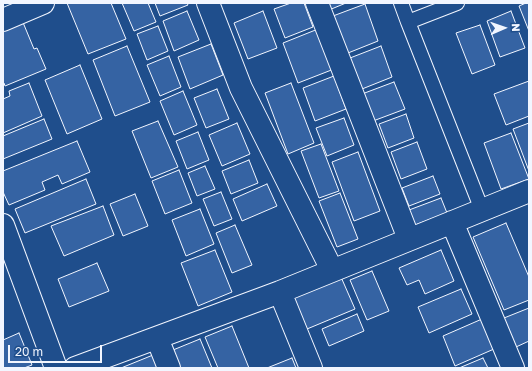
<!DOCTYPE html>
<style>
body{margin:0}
#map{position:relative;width:532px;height:371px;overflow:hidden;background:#1f4e8c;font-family:"Golos Text",sans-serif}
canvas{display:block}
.frame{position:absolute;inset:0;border:4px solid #f2f6ff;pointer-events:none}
.north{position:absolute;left:484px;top:8px;width:40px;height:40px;-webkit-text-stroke:3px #1f4e8c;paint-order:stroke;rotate:88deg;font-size:11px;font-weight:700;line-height:16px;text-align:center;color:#f2f6ff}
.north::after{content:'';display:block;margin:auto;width:14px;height:18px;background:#f2f6ff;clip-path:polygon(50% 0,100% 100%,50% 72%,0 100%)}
.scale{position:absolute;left:8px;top:345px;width:94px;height:18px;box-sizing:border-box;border:2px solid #f2f6ff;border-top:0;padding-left:5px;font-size:12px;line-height:14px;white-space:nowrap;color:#f2f6ff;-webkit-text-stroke:3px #1f4e8c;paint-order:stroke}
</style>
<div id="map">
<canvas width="532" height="371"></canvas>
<div class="frame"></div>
<div class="north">N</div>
<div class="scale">20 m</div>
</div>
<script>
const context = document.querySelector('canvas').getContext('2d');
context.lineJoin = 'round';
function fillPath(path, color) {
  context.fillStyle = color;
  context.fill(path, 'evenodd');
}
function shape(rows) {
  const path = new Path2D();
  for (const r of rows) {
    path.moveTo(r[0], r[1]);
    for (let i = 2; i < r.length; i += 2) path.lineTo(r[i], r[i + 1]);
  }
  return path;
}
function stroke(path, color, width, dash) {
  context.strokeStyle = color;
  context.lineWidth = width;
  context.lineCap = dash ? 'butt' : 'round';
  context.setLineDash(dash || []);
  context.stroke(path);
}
const building = shape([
 [67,3,111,3,126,39,88,54,67,3],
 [122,3,148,3,156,22,134,31,122,3],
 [155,3,187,3,188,5,160,16,155,3],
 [291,3,304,3,313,27,285,38,274,9,291,3],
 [326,3,346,3,329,10,326,3],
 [526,3,529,3,529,31,519,6,526,3],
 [365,4,378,41,348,53,333,16,365,4],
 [187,11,199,40,174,51,163,21,187,11],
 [263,11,277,48,248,59,234,23,263,11],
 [511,11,525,48,500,57,487,21,511,11],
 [22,20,34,49,37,48,46,69,5,86,4,83,3,84,3,28,22,20],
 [480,25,495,65,472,74,456,33,480,25],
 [158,26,168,51,147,60,137,34,158,26],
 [318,29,334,69,298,83,283,43,318,29],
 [211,44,223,75,190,89,178,57,211,44],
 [127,46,150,102,115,116,93,60,127,46],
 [381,46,392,77,362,89,350,58,381,46],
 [169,56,181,87,160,96,147,65,169,56],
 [80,65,102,119,67,134,45,80,80,65],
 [334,76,346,109,315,121,303,88,334,76],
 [529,81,529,116,506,125,494,94,529,81],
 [394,82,405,109,373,121,362,94,394,82],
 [29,83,42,116,3,133,3,99,10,96,9,91,29,83],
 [291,83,314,143,288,154,265,93,291,83],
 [217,89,229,119,206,128,194,98,217,89],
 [183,91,197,125,174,135,160,101,183,91],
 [406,114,414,138,388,148,379,124,406,114],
 [344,118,354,145,327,156,316,128,344,118],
 [44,119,52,139,3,159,3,136,44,119],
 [158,121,178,167,151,178,132,131,158,121],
 [237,123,250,154,222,166,209,135,237,123],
 [529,123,529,171,513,129,529,123],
 [198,132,209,160,187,169,176,141,198,132],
 [511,133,529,179,501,189,484,143,511,133],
 [77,141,90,172,62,184,58,175,42,182,45,190,9,205,3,192,3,171,77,141],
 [417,142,427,169,401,179,391,152,417,142],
 [321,144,339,191,319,198,301,151,321,144],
 [358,152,380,211,354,221,332,162,358,152],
 [249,160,258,183,231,194,222,171,249,160],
 [205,166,215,189,197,196,188,173,205,166],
 [179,170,192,203,165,214,152,181,179,170],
 [433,176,440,194,409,206,402,188,433,176],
 [86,179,96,204,25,233,15,209,86,179],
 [267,184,277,206,242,221,233,199,267,184],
 [221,192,232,219,214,226,203,199,221,192],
 [340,193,358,239,337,247,319,201,340,193],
 [135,194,148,226,123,236,110,204,135,194],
 [441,198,447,213,415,225,409,210,441,198],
 [103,206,114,235,64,256,51,226,103,206],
 [200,209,214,244,186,256,172,220,200,209],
 [506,223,529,277,529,300,504,310,473,237,506,223],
 [235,225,252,265,232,273,216,233,235,225],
 [215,250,232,292,198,306,181,263,215,250],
 [441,250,454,281,425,294,419,280,407,285,399,268,441,250],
 [97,263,109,291,69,307,58,279,97,263],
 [372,271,389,311,367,320,350,280,372,271],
 [341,277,355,309,307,329,293,297,341,277],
 [461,289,472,314,429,333,418,307,461,289],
 [529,308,529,341,516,347,504,318,529,308],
 [357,314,364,331,329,346,322,329,357,314],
 [482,319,494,349,455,366,443,336,482,319],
 [232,326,249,368,218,368,205,337,232,326],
 [19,333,32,365,24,368,3,368,3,340,19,333],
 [200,339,212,368,180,368,173,350,200,339],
 [153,355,158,368,121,368,153,355],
 [292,358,296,368,267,368,292,358],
 [483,358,488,368,459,368,483,358]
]);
const service = shape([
 [401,3,408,22],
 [457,3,408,22,482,210]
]);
const minor = shape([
 [208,3,241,88,332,270],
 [317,3,409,239],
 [3,20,43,3],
 [452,222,513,368],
 [3,225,56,368],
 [280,292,311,368],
 [157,338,169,368],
 [75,368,280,292,529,191]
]);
fillPath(building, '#3563a3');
stroke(building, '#f2f6ff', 1);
stroke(service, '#f2f6ff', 16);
stroke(minor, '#f2f6ff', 24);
stroke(service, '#1f4e8c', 14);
stroke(minor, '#1f4e8c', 22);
</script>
